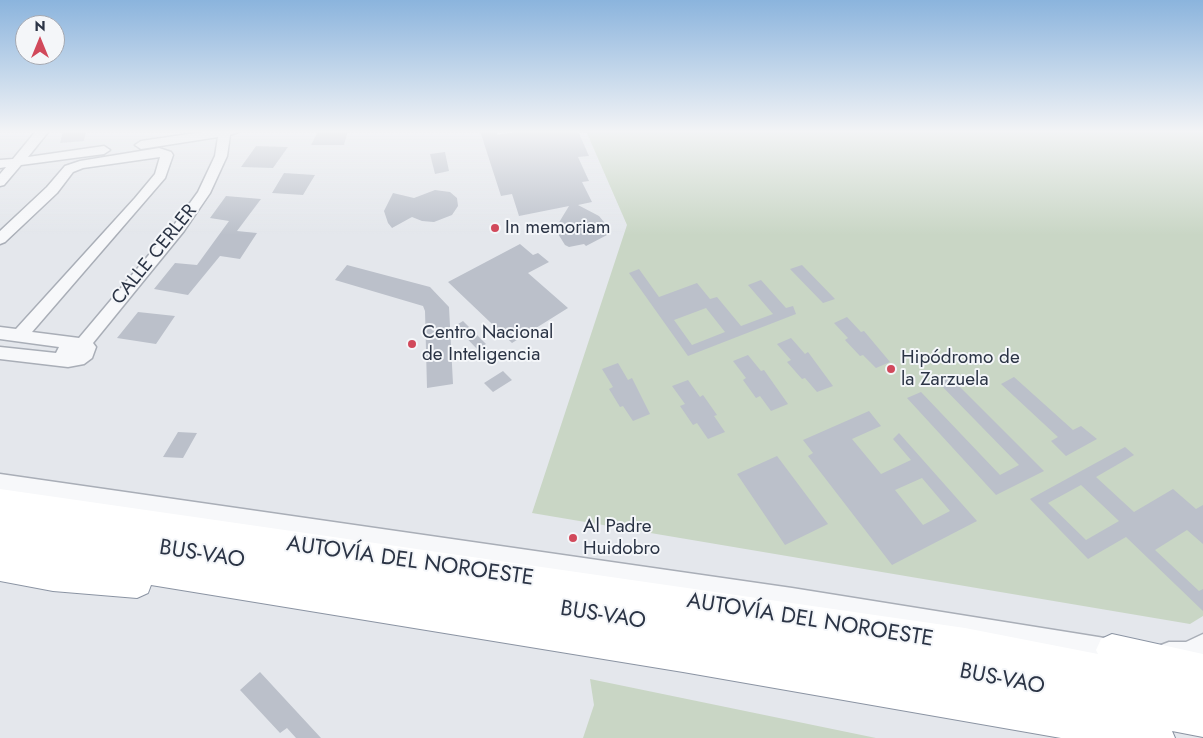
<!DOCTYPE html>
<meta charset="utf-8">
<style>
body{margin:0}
#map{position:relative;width:1203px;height:738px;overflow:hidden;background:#e4e7ec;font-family:Jost,sans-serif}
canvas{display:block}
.north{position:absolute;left:15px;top:15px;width:50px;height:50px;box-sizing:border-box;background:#f4f6f9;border:1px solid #a4a8b1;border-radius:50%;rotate:0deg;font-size:14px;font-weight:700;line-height:20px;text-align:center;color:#2b3445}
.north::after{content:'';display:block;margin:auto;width:18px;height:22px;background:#d1495b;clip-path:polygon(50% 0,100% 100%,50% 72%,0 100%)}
</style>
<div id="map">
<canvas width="1203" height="738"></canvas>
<div class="north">N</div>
</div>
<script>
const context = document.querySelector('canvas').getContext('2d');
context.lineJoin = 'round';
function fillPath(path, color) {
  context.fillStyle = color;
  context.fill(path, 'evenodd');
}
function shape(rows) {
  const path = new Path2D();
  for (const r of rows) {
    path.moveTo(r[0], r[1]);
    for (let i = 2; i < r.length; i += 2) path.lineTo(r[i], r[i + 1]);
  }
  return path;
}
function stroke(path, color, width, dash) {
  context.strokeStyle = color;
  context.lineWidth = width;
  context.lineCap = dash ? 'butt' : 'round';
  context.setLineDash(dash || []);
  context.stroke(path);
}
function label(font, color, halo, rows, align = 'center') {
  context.font = font + ' Jost,sans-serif';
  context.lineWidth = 4;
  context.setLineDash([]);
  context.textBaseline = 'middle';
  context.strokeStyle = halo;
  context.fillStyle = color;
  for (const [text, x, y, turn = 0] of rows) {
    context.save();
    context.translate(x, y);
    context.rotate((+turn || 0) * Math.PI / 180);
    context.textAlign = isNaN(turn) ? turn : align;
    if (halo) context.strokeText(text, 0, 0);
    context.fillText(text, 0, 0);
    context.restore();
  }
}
const green = shape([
 [586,131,1203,131,1203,616,1190,624,532,513,627,225],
 [590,679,876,738,583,738,594,705]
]);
const building = shape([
 [63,131,86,131,84,141,60,143],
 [318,131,348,131,344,145,311,145],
 [480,131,497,131,497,135,518,131,578,131,589,156,578,157,589,181,582,182,592,202,578,205,599,216,609,228,607,235,586,246,584,244,569,247,565,245,555,229,569,206,519,216,512,194,501,196],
 [256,146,288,147,273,168,241,167],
 [445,152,449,171,435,174,430,154],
 [284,173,315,175,303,195,272,193],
 [435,190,450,192,457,198,458,206,452,215,434,222,422,221,412,217,392,228,388,223,384,211,393,193,414,198],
 [226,196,261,199,237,231,257,233,240,259,220,256,188,295,154,289,175,263,197,265,229,221,210,218],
 [520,244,533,255,538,253,549,262,528,273,568,308,512,343,448,282],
 [347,265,430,287,449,307,453,384,427,388,425,311,423,306,335,280],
 [802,265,835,299,823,303,790,269],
 [639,269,659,297,697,283,710,299,717,297,741,326,773,314,748,285,761,280,786,308,793,306,796,314,688,356,629,273],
 [706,308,725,332,692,345,674,320],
 [138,312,175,316,156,344,117,338],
 [847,317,861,332,864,331,890,362,876,368,863,355,860,356,845,340,848,338,834,323],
 [463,321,486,344,477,349,455,326],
 [791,338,805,354,808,352,833,386,817,392,805,378,802,379,787,362,791,360,777,344],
 [748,355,761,371,764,370,788,404,771,411,760,396,756,398,743,380,746,378,733,361],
 [618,363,628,380,632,378,650,414,633,421,623,406,620,407,609,389,613,387,602,369],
 [503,371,512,380,493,392,484,383],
 [947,374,1044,471,996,495,907,398,921,392,1000,475,1019,465,935,379],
 [1014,377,1073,430,1081,426,1097,439,1066,456,1051,441,1058,437,1001,384],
 [688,380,700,397,703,395,717,415,714,416,725,432,708,439,697,423,693,425,680,406,685,404,672,386],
 [869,411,881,426,852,439,881,474,911,460,893,439,899,433,977,521,892,565,808,456,813,453,803,440],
 [922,478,950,511,923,525,895,490],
 [178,432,197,433,183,458,163,457],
 [1125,447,1134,455,1096,477,1134,512,1173,489,1196,509,1203,505,1203,544,1187,530,1155,550,1199,591,1203,589,1203,611,1126,537,1088,559,1030,499],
 [1081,485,1119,521,1086,540,1048,503],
 [777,456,828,524,785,545,737,474],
 [260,672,321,738,296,738,287,728,280,733,240,690]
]);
const minor = shape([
 [36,131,49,131,28,157,104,146,110,150,104,154,21,165,4,185,0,186,0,174,6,167,0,168,0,160,13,159,36,131],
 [209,131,241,131,230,135,227,156,210,193,184,231,93,343,96,347,92,358,84,364,68,367,0,359,0,347,56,353,59,347,0,339,0,327,16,329,135,198,155,174,160,157,83,168,73,172,57,193,5,242,0,244,0,231,47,187,65,166,80,161,159,148,171,152,173,155,165,178,32,332,79,338,174,225,198,192,215,156,218,137,141,149,135,145,141,141,209,131],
 [0,474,792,588,1117,640,1125,643,1128,651,1125,659,1117,662,792,608,0,490,0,474],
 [1203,634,1203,657,1188,664,1169,664,1161,661,1158,653,1161,645,1169,642,1186,642,1203,634]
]);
const highway = shape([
 [0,489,965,628,1098,654,1096,650,1101,639,1112,634,1203,654,1203,737,1172,731,1175,738,1061,738,683,672,151,585,148,593,137,598,53,591,0,581,0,489]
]);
const markers = [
 [495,228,5,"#d1495b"],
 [412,344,5,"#d1495b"],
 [891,369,5,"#d1495b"],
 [573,538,5,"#d1495b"]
];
const poiNames = [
 ["In memoriam",505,228],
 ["Centro Nacional",422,333],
 ["de Inteligencia",422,355],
 ["Hipódromo de",901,358],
 ["la Zarzuela",901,380],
 ["Al Padre",583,527],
 ["Huidobro",583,549]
];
const streetNames = [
 ["CALLE CERLER",155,255,-51]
];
const nearStreetnames = [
 ["BUS-VAO",202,555,9],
 ["AUTOVÍA DEL NOROESTE",410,562,8],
 ["BUS-VAO",603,616,9],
 ["AUTOVÍA DEL NOROESTE",810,621,9],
 ["BUS-VAO",1002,680,11]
];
fillPath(green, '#c9d6c5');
fillPath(building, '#bbc0ca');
stroke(minor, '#a9aeb7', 3);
stroke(highway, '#8b94a3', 2);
fillPath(minor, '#f7f8fa');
fillPath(highway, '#fff');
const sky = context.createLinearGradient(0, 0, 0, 235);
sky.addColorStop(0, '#8bb4dd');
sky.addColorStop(0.56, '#f3f4f6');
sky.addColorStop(1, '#f3f4f600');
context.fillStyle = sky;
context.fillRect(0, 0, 1203, 235);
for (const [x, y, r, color] of markers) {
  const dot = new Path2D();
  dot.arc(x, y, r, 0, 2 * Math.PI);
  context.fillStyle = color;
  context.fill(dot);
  stroke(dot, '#f4f6f9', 2);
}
label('19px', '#2b3445', '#f4f6f9', poiNames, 'left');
label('19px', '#2b3445', '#f4f6f9', streetNames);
label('22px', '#2b3445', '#f4f6f9', nearStreetnames);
</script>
